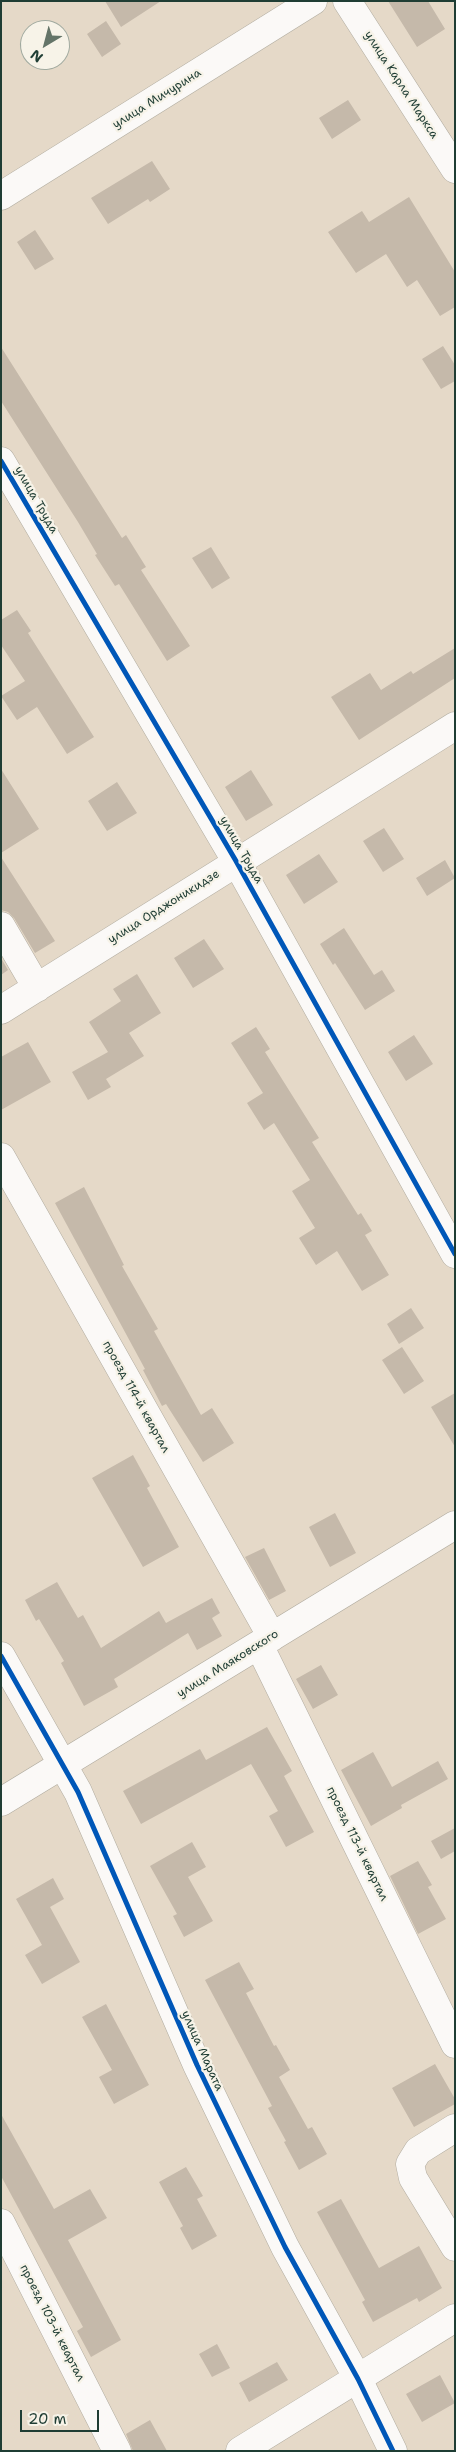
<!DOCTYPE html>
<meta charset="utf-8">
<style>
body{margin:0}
#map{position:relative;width:456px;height:2452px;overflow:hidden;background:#e5d9c8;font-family:"Shantell Sans",sans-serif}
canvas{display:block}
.frame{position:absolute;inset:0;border:2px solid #1f3d34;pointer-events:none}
.north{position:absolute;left:20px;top:20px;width:50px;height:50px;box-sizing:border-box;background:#f7f3e8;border:1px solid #a1aaa0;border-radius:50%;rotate:217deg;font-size:14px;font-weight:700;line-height:20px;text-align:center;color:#1f3d34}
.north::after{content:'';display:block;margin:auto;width:18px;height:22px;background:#647468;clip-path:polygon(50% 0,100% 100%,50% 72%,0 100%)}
.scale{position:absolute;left:20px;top:2410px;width:79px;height:22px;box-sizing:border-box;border:2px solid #1f3d34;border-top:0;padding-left:6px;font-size:15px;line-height:18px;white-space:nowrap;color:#1f3d34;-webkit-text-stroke:4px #f7f3e8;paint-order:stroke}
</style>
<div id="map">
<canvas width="456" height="2452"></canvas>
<div class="frame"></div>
<div class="north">N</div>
<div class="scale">20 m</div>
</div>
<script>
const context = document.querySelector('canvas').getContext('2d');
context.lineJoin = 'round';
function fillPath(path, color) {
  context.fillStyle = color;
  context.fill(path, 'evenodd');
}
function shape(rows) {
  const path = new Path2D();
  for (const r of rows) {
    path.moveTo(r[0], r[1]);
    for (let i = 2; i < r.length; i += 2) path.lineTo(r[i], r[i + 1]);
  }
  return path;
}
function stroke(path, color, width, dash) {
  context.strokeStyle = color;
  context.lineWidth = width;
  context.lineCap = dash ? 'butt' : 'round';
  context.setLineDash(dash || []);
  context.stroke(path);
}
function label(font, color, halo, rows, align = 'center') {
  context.font = font + ' "Shantell Sans",sans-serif';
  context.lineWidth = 4.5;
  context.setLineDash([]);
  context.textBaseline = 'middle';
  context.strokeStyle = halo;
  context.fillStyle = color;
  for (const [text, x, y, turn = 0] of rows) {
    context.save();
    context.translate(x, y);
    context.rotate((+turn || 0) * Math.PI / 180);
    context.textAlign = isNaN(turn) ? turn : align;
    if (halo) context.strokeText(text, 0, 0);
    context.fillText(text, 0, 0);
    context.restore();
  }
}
const building = shape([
 [105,1,161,1,121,27],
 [388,1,428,1,445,29,417,47],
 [106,21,121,44,102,57,87,34],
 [348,100,361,120,332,139,319,118],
 [152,161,170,189,150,202,148,199,108,224,91,198],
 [409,197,455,272,455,307,440,316,417,280,407,287,386,254,356,273,328,232,362,211,369,222],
 [35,230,54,259,35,270,17,242],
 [443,346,455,365,455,381,441,389,422,359],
 [1,347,122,538,126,535,146,567,141,570,190,646,167,661,119,584,115,586,95,555,97,554,78,522,1,401],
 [211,547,230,578,212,589,192,558],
 [17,610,31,631,28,633,94,737,67,754,37,707,17,720,1,696,25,681,1,645,1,620],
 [455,648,455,678,359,740,331,697,370,673,381,690,411,671,413,674],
 [1,769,39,829,1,853],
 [251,770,273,805,246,821,225,787],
 [117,782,137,813,107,831,88,801],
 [384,828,404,859,383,872,363,841],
 [319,854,338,882,304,904,286,875],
 [1,857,55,941,35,953,14,918,8,912,1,910],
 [445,860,455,878,427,896,416,878],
 [344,928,374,975,382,970,395,991,365,1010,335,963,333,965,320,944],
 [204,939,224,969,193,988,174,958],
 [1,958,8,970,1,975],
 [137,974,161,1013,129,1033,144,1056,106,1079,111,1087,88,1100,72,1072,108,1052,89,1022,121,1001,113,989],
 [256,1027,270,1049,265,1052,319,1138,312,1142,358,1215,361,1213,372,1231,365,1235,389,1275,362,1291,337,1251,316,1265,299,1238,315,1228,292,1191,310,1180,274,1123,264,1130,247,1103,263,1093,231,1043],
 [414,1035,433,1064,406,1081,388,1052],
 [28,1042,51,1082,1,1110,1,1057],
 [84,1187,124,1265,122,1266,158,1329,154,1331,201,1415,212,1408,234,1443,203,1462,166,1404,162,1406,143,1370,145,1369,55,1203],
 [411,1308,424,1328,399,1344,387,1324],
 [402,1347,424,1381,404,1394,382,1360],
 [455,1393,455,1447,431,1407],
 [133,1455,150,1486,147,1488,179,1547,143,1567,92,1478],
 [335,1513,356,1553,330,1567,309,1527],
 [264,1548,286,1591,269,1600,245,1557],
 [57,1582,78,1618,83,1615,101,1648,159,1611,166,1623,212,1598,220,1613,212,1618,222,1636,197,1650,188,1633,114,1679,118,1687,84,1706,61,1663,64,1661,39,1619,36,1621,25,1600],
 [321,1665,338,1695,313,1709,296,1679],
 [267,1727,292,1771,284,1776,314,1832,286,1847,269,1816,278,1811,251,1764,141,1824,123,1791,200,1749,206,1760],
 [373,1752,392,1787,438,1761,448,1779,401,1805,402,1808,371,1826,341,1770],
 [455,1828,455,1851,441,1859,431,1841],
 [192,1842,206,1867,188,1877,213,1921,184,1937,173,1916,177,1914,150,1866],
 [418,1861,432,1885,428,1887,446,1919,418,1934,390,1876],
 [53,1878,64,1899,50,1907,80,1962,42,1984,25,1955,42,1945,16,1899],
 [239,1962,254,1989,246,1993,274,2046,276,2045,290,2070,279,2077,308,2129,312,2127,327,2154,299,2170,284,2142,286,2141,268,2108,272,2106,205,1980],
 [106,2004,149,2085,114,2104,99,2077,112,2070,82,2017],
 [435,2064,455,2099,455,2104,414,2127,392,2088],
 [1,2114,54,2209,90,2189,107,2218,68,2240,121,2340,91,2357,77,2331,83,2327,1,2176],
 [186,2167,203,2196,197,2199,217,2236,192,2250,180,2228,183,2226,159,2182],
 [341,2199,379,2268,419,2246,442,2288,419,2302,417,2298,373,2322,362,2302,365,2300,317,2212],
 [217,2344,230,2368,212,2377,199,2354],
 [277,2362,288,2380,249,2402,239,2383],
 [440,2375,455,2403,422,2422,406,2394],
 [150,2420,167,2451,133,2451,126,2434]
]);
const street = shape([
 [347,1,455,169],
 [1,196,313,1],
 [1,461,236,861,455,1254],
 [1,926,37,988],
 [1,1010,455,726],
 [1,1157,272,1637],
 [259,1645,455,2044],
 [1,1656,78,1792,197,2065,285,2247,358,2379,393,2451],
 [1,1802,455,1525],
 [455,2128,418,2151,410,2164,413,2178,455,2247],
 [1,2223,117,2451],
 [240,2451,455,2318]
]);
const cycleway = shape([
 [1,461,236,861,455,1254],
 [1,1656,78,1792,197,2065,285,2247,358,2379,393,2451]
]);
const streetNames = [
 ["улица Карла Маркса",401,85,57],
 ["улица Мичурина",157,99,-32],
 ["улица Труда",36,500,60],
 ["улица Труда",241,850,60],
 ["улица Орджоникидзе",164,907,-32],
 ["проезд 114-й квартал",136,1397,61],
 ["улица Маяковского",228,1664,-32],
 ["проезд 113-й квартал",357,1844,64],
 ["улица Марата",202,2051,66],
 ["проезд 103-й квартал",52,2323,63]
];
fillPath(building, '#c5b9aa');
stroke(street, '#b0ab9f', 29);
stroke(street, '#fbf9f7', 28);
stroke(cycleway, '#0057b8', 5);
label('12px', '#1f3d34', '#f7f3e8', streetNames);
</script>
